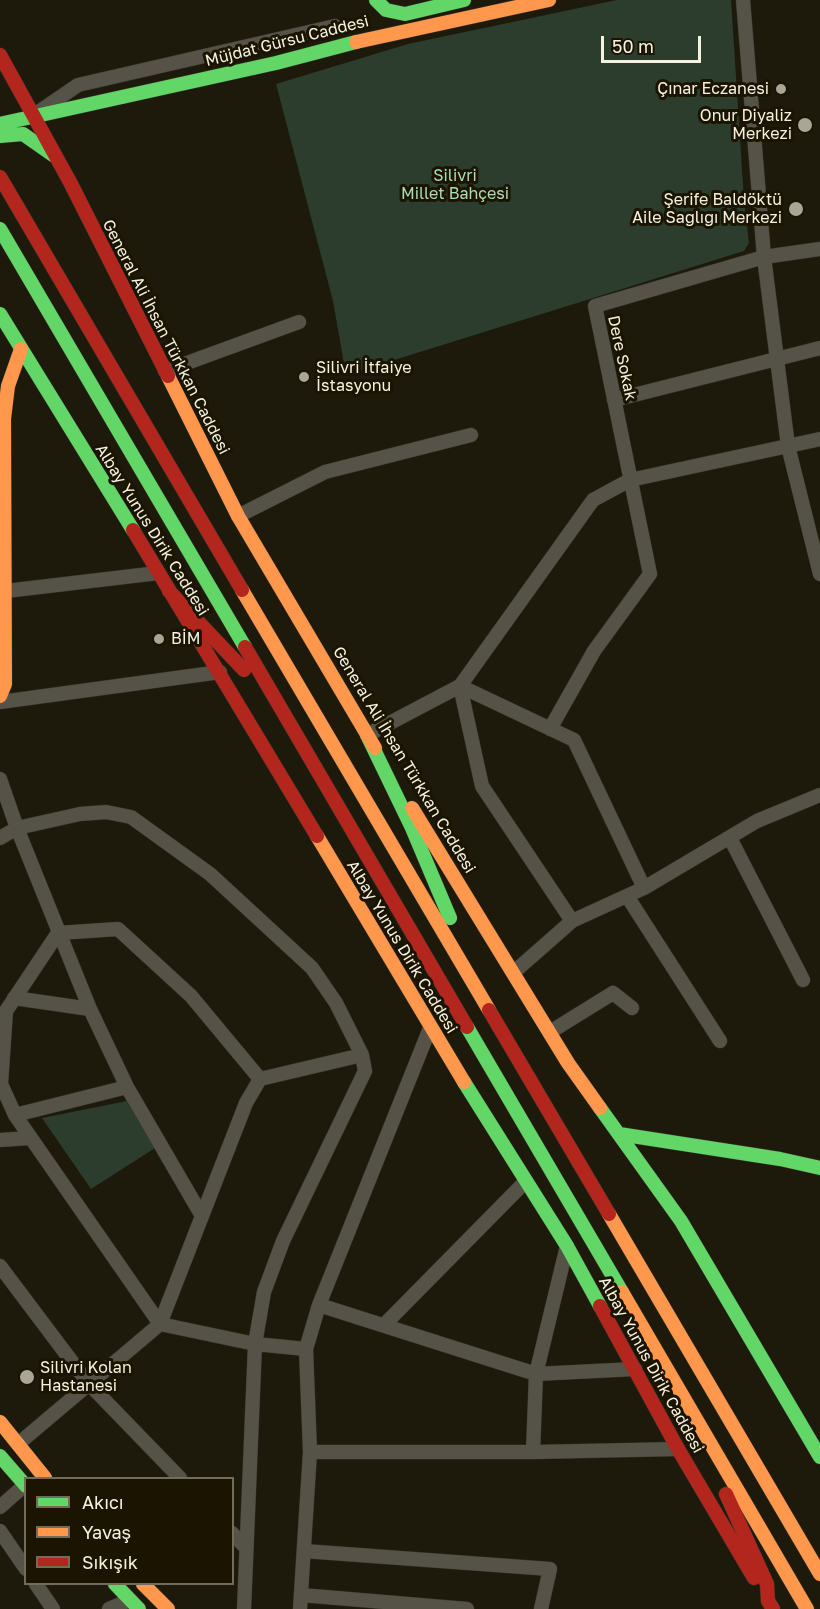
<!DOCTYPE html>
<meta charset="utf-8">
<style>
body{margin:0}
#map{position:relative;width:820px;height:1609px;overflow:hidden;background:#1d1a0b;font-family:"Golos Text",sans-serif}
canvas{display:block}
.legend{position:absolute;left:24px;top:1477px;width:210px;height:108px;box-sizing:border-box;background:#1a1400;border:2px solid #726d5a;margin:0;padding:8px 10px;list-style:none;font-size:18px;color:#f5f2e2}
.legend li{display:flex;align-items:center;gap:12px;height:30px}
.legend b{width:30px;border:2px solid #726d5a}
.scale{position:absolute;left:601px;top:36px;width:100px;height:27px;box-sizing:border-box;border:3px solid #f5f2e2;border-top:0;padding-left:8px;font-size:18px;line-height:21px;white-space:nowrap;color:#f5f2e2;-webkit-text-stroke:4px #1a1400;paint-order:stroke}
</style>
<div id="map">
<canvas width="820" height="1609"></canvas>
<ul class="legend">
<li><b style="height:8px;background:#63d668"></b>Akıcı</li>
<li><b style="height:8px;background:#ff974d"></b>Yavaş</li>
<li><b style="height:8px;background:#b3261e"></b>Sıkışık</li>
</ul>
<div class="scale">50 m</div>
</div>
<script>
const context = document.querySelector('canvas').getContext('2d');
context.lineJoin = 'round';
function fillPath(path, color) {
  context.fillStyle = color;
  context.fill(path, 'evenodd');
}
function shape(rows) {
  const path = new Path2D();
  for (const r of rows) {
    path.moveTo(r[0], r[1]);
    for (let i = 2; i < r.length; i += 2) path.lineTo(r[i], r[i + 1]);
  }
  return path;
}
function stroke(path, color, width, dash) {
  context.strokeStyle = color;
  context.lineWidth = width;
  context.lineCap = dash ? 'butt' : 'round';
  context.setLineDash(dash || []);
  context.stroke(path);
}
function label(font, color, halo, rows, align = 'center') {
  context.font = font + ' "Golos Text",sans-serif';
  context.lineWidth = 6;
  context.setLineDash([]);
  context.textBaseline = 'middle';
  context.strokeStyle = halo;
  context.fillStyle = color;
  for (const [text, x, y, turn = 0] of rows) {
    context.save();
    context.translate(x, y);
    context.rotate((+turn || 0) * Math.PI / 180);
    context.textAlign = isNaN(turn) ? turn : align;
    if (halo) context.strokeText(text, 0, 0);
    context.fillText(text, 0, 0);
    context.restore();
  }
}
const green = shape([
 [617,0,731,0,744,200,749,243,744,251,346,375,333,301,276,84,408,44],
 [127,1101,155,1148,91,1189,42,1118]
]);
const street = shape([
 [743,0,764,257,788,446,820,574],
 [40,111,78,85,335,26],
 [165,371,299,322],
 [614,400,820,348],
 [238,516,325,472,471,435],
 [6,591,158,573],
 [460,686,574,740,644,888],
 [460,686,482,786,572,921],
 [0,702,220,672],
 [550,729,594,651,650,574,595,306,764,257,820,249],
 [367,735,460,686,593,500,630,480,820,439],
 [0,779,17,828,90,1009,127,1087,202,1216],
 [0,838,17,828,80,814,106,812,131,817,210,874,312,968,336,1003,362,1055,365,1071,283,1241,264,1292,255,1344,244,1609],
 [730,838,803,980],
 [627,896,720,1041],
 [514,972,572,921,644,888,757,821,820,795],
 [14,998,90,1009],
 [550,1032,613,993,632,1008],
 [260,1079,362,1055],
 [15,1115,127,1087],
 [0,1140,29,1138],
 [0,1266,88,1383,180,1478],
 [319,1305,536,1374,635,1369],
 [384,1325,526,1181],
 [18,1444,160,1324,246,1103,260,1079,191,996,118,929,58,933,6,1011,1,1084,15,1115,160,1324,255,1344,306,1349],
 [310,1452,533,1452,678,1449],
 [533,1452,536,1374,567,1246],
 [0,1507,25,1485],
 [0,1531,26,1569],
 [232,1533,246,1548],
 [304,1551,550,1569,541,1609],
 [36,1584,53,1609],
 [301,1595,467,1609],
 [109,1609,130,1600],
 [300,1609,310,1452,306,1349,319,1305,430,1028]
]);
const fast = shape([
 [376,0,386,10,405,14,464,0],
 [0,124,276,63,356,42],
 [0,136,23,134,53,155],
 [0,229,245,647],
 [0,314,133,530],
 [367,735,412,828,450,918],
 [467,1027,622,1292],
 [464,1082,567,1246,600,1306],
 [600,1108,681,1221,820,1457],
 [619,1134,780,1159,820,1168],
 [0,1456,26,1486],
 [115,1584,139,1609]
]);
const slow = shape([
 [356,42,549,0],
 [168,376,238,516,375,748],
 [242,590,489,1010],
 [0,696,5,684,4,419,8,386,21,349],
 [412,808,568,1063,600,1108],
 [317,836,464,1082],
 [609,1214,820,1574],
 [622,1292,807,1609],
 [0,1422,45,1478],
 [143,1584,168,1609]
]);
const jam = shape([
 [0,55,70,182,168,376],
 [0,177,242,590],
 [133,530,317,836],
 [169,591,244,670],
 [245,647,467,1027],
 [489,1010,609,1214],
 [600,1306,678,1449,754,1578],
 [726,1494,767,1584,768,1601,773,1609]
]);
const markers = [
 [781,89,6,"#a9a697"],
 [805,125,8,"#a9a697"],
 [796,209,8,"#a9a697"],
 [304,377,6,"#a9a697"],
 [159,639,6,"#a9a697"],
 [27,1377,8,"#a9a697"]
];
const streetNames = [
 ["Müjdat Gürsu Caddesi",287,41,-14],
 ["General Ali İhsan Türkkan Caddesi",166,337,63],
 ["Dere Sokak",622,358,78],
 ["Albay Yunus Dirik Caddesi",152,530,58],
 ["General Ali İhsan Türkkan Caddesi",404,760,59],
 ["Albay Yunus Dirik Caddesi",402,947,59],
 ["Albay Yunus Dirik Caddesi",651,1365,61]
];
const poiNames = [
 ["Çınar Eczanesi",769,89],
 ["Onur Diyaliz",792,116],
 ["Merkezi",792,134],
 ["Şerife Baldöktü",782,200],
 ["Aile Sağlığı Merkezi",782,218],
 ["Silivri İtfaiye",316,368,"left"],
 ["İstasyonu",316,386,"left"],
 ["BİM",171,639,"left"],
 ["Silivri Kolan",40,1368,"left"],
 ["Hastanesi",40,1386,"left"]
];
const parkNames = [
 ["Silivri",455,176],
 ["Millet Bahçesi",455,194]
];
fillPath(green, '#2c3d2e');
stroke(street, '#36342a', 15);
stroke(fast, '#36342a', 15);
stroke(slow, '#36342a', 15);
stroke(jam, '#36342a', 15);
stroke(street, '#555348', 14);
stroke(fast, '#63d668', 14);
stroke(slow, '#ff974d', 14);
stroke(jam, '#b3261e', 14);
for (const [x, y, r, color] of markers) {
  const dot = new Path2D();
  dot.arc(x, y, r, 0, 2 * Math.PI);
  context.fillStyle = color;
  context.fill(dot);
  stroke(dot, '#1a1400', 2);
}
label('16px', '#f5f2e2', '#1a1400', streetNames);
label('16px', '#f5f2e2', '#1a1400', poiNames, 'right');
label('16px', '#abddb8', '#1a1400', parkNames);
</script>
